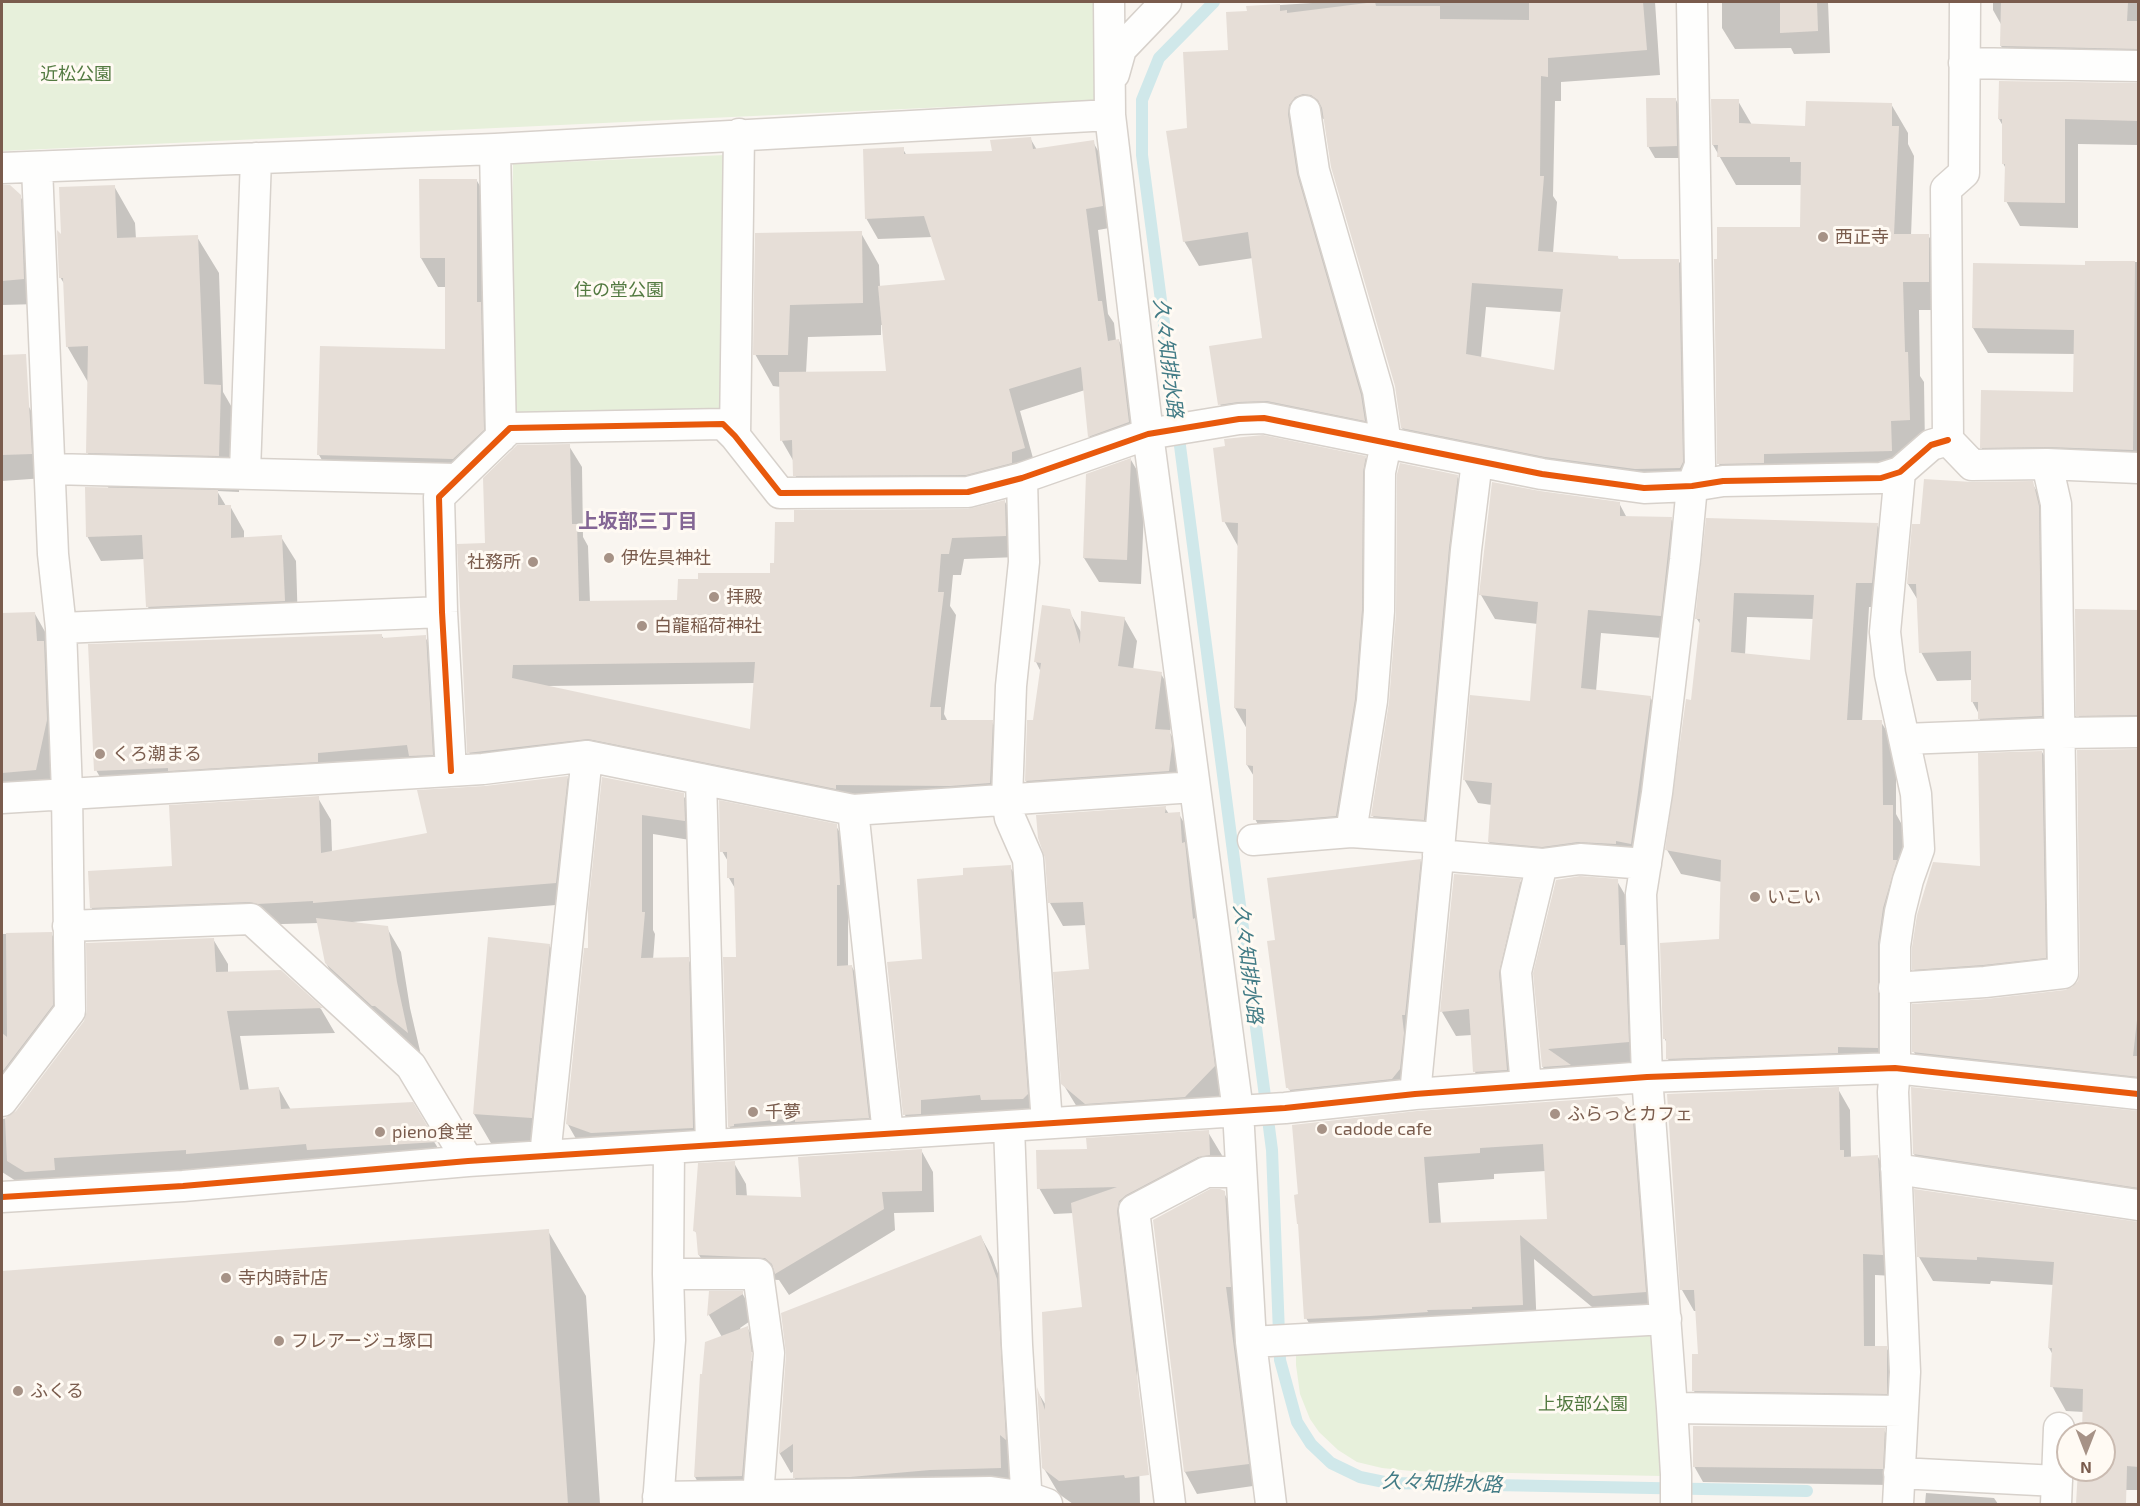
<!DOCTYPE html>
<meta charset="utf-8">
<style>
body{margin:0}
#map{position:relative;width:2140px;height:1506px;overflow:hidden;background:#f9f5f0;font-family:"Exo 2",sans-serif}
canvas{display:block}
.frame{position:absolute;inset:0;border:3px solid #7a5c4d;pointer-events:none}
.north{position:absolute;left:2056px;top:1422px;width:60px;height:60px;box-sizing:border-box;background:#fffaf3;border:2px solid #cabbb1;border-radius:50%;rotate:180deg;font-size:16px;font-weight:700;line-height:24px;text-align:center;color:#7a5c4d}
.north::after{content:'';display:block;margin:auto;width:21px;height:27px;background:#a69286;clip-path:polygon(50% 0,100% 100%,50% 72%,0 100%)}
</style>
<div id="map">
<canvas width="2140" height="1506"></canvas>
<div class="frame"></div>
<div class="north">N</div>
</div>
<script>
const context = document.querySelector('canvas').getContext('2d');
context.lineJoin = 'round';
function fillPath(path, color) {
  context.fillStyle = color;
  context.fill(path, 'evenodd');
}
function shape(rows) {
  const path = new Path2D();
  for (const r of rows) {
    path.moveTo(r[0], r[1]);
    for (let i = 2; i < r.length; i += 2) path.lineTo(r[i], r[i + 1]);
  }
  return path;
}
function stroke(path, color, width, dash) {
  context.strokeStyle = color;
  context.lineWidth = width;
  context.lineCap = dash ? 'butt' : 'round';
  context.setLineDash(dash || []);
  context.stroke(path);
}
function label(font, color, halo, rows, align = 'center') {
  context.font = font + ' "Exo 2","Noto Sans JP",sans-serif';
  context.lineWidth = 6;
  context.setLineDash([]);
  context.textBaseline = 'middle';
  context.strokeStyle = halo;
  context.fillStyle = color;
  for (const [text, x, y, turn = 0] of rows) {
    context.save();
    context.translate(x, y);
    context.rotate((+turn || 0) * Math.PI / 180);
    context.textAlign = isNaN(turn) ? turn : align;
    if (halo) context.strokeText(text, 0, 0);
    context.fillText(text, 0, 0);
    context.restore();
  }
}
const green = shape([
 [4,2,1097,2,1097,100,2,151,2,8],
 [726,155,726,415,509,419,513,164],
 [1650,1330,1661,1476,1411,1471,1382,1468,1357,1462,1338,1450,1319,1432,1310,1419,1300,1394,1296,1365,1296,1353]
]);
const shadow = shape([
 [1328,2,1655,2,1660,75,1561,82,1561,101,1555,101,1553,196,1557,202,1553,253,1618,258,1619,260,1678,260,1693,285,1696,488,1417,453,1402,428,1396,386,1325,119,1318,118,1378,445,1234,429,1220,404,1263,339,1253,258,1199,266,1184,241,1188,129,1230,51,1248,12,1248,7],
 [1486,307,1562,312,1555,371,1481,358],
 [1722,2,1828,2,1830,53,1794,54,1791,48,1735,49,1722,28],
 [1993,2,2138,2,2138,73,2016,71,2001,46,2002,26,1993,10],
 [2138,85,2138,145,2078,144,2078,228,2020,226,2006,201,2006,169,2003,163,2003,126,1999,119],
 [1676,100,1682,112,1683,158,1655,158,1648,146],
 [1738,101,1752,125,1807,127,1891,104,1908,133,1908,144,1914,156,1911,236,1928,235,1945,264,1945,310,1919,310,1920,376,1924,382,1925,448,1907,480,1735,493,1719,464,1715,260,1801,229,1802,185,1736,185,1713,145],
 [1030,138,1037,150,1093,142,1105,163,1115,227,1098,230,1108,314,1114,323,1116,341,1119,341,1131,362,1140,443,1101,457,1089,436,1085,390,1020,411,1036,469,807,496,795,475,794,462,782,441,781,387,773,386,755,354,756,235,861,233,879,265,880,287,947,281,933,237,878,239,866,218,903,149,907,156,994,153],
 [881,325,883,325,887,372,806,373,808,337,881,335],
 [477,181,494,210,500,459,470,488,336,484,319,455,447,351,447,287,438,287,421,258],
 [2,186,10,186,20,196,34,221,38,304,2,305],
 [114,186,135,223,136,239,197,237,219,273,223,392,241,423,239,492,217,491,226,506,230,506,244,531,244,539,281,537,296,561,298,626,162,631,148,607,145,559,101,561,87,536,109,489,87,452,89,384,67,346,65,285,60,277,63,237],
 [2087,262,2138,262,2138,474,1996,472,1981,447,2075,393,2075,354,1988,353,1973,328,2087,267],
 [2,381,3,409,29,407,43,432,45,478,2,481],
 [569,446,582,467,583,537,588,546,590,603,679,602,771,574,968,511,1005,502,1017,523,1018,557,964,559,961,575,953,575,950,606,956,615,944,714,948,722,992,722,1004,743,1002,804,847,806,601,760,481,773,469,752,486,544],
 [755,683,752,731,548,687,549,686],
 [1365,457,1380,484,1351,842,1270,846,1255,819,1255,778,1247,765,1247,729,1235,708,1239,548,1224,521],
 [1131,460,1145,484,1141,584,1099,582,1084,558],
 [1457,476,1467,494,1434,837,1383,833,1373,816],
 [2032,483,2049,512,2058,745,1996,747,1979,718,1979,714,1972,701,1972,680,1937,681,1921,652,1919,602,1908,584,1921,526,1979,484],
 [1539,493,1619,503,1627,518,1671,519,1685,543,1674,639,1601,633,1596,691,1650,697,1664,721,1645,867,1503,866,1489,842,1492,805,1478,803,1464,779,1531,702,1538,624,1495,619,1481,595],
 [1708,520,1877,525,1891,549,1886,607,1869,607,1862,722,1881,722,1896,746,1896,814,1906,832,1891,1072,1682,1083,1668,1059,1667,1044,1665,1039,1720,940,1722,882,1681,874,1667,850,1692,702,1701,625,1697,619],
 [1747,617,1814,619,1811,662,1745,655],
 [1069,611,1081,632,1124,618,1137,641,1133,670,1161,674,1175,697,1170,733,1183,755,1182,794,1040,804,1026,781,1041,672,1036,662],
 [2138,612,2138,739,2092,739,2078,715],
 [35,614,48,637,60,744,49,793,2,797,2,615],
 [381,635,384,639,425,637,437,657,444,775,108,791,96,770,90,646],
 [2138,751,2138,1099,1928,1076,1914,1052,1986,1001,2065,992,2074,988,2080,981],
 [2042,752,2053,772,2056,977,1925,989,1914,969,1982,867],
 [567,777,579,799,568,904,352,922,387,928,401,952,410,1008,421,1055,340,988,326,963,319,923,104,929,91,907,318,798,331,820,332,852,429,835,485,788],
 [603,778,683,795,695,815,696,841,653,834,653,930,655,934,653,960,688,959,699,979,704,1147,579,1144,567,1123,590,950],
 [1165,808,1169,814,1179,814,1192,837,1227,1090,1199,1120,1077,1107,1063,1084,1090,970,1087,925,1063,926,1050,903],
 [836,826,848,846,850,905,848,905,848,967,852,967,863,987,880,1138,741,1147,729,1126,737,958,736,890,729,878,729,863,722,851],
 [1420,860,1436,888,1416,1097,1304,1116,1288,1087,1277,942],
 [1010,867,1024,890,1040,1118,918,1138,905,1115,888,963,924,960,965,876],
 [1520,881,1534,905,1520,1094,1489,1097,1475,1072,1472,1035,1456,1036,1442,1012],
 [1617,881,1631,905,1642,1067,1557,1091,1543,1067,1535,973],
 [51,933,65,958,66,1031,2,1116,2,934],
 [213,939,228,964,228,973,280,972,321,1009,335,1033,240,1036,249,1091,279,1089,291,1110,412,1104,449,1167,41,1197,2,1172,2,1119,9,1118],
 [549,945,570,982,552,1154,495,1150,474,1114],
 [1838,1089,1850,1110,1851,1158,1878,1157,1890,1178,1894,1276,1875,1275,1875,1347,1886,1347,1898,1368,1898,1414,1706,1412,1694,1391,1700,1356,1697,1311,1694,1311,1682,1290],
 [1631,1108,1646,1135,1660,1318,1609,1321,1534,1259,1537,1331,1321,1344,1306,1318,1300,1196,1293,1126],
 [1546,1171,1549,1221,1441,1224,1438,1183,1494,1179,1494,1174],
 [2138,1112,2138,1209,1928,1178,1914,1154],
 [1208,1132,1223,1157,1213,1182,1140,1220,1136,1325,1140,1504,1073,1504,1059,1494,1043,1467,1039,1394,1047,1407,1084,1308,1074,1213,1054,1214,1039,1188,1088,1150],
 [921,1150,933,1172,934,1212,894,1213,895,1230,789,1295,779,1280,712,1276,699,1255,698,1236,695,1231,734,1163,746,1184,747,1197,803,1198],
 [1224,1193,1236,1215,1260,1485,1197,1494,1185,1472,1154,1221],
 [2138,1223,2138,1490,2126,1490,2125,1504,2077,1504,2079,1470,2104,1470,2104,1434,2084,1434,2084,1412,2066,1411,2052,1386,2053,1355,2049,1348,2054,1285,1991,1281,1990,1284,1933,1281,1919,1257],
 [548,1231,586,1296,600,1504,2,1504,2,1273],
 [981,1237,992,1257,1008,1301,1011,1488,806,1497,794,1477,794,1471,791,1473,780,1454,788,1354],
 [710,1293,742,1293,756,1317,740,1328,741,1330,747,1327,760,1350,755,1498,708,1500,695,1477,701,1375,703,1375,722,1337,709,1315],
 [750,1352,753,1352,754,1361,751,1361],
 [1884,1430,1893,1445,1890,1485,1703,1482,1694,1466],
 [1926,1493,1994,1498,1998,1504,1925,1504]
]);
const stream = shape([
 [1214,2,1159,58,1142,100,1142,155,1272,1150,1280,1360,1297,1422,1311,1444,1331,1463,1360,1477,1389,1483,1807,1491]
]);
const building = shape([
 [1375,2,1376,6,1440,6,1440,19,1529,20,1529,2,1643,2,1647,50,1548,58,1548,77,1541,76,1540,176,1544,176,1538,251,1618,256,1618,259,1679,259,1683,462,1680,468,1635,469,1545,457,1401,428,1395,386,1331,167,1322,108,1318,100,1311,95,1303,94,1295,97,1289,105,1288,114,1297,174,1361,395,1365,421,1267,401,1238,402,1218,405,1209,346,1262,338,1248,232,1183,242,1166,131,1187,128,1183,52,1228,50,1226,12,1247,11,1246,6,1280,4,1280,11,1287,10,1287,13],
 [1472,283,1563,289,1554,370,1466,354],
 [1780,2,1817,2,1818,31,1780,33],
 [2001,2,2128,2,2127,21,2139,21,2139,49,2000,46],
 [1999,81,2139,83,2139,121,2065,119,2065,203,2004,202,2005,164,2002,164,2002,119,1998,119],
 [1646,98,1676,98,1677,146,1647,147],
 [1711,99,1739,99,1739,123,1805,126,1806,101,1892,103,1892,126,1899,126,1894,234,1929,234,1929,282,1903,282,1905,352,1908,352,1910,420,1891,421,1892,451,1764,454,1764,463,1717,464,1714,259,1717,259,1717,227,1800,227,1801,162,1790,162,1790,157,1717,157,1718,145,1712,145],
 [1031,137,1033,149,1094,140,1103,206,1086,209,1098,301,1102,301,1108,341,1119,339,1129,422,1088,437,1081,367,1009,389,1025,448,1012,452,1012,463,966,475,793,476,792,440,780,441,779,372,886,371,878,286,945,280,924,216,865,219,863,149,904,147,904,154,992,151,990,140],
 [419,179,477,179,477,302,481,302,484,430,453,459,317,455,320,346,445,349,445,258,420,258],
 [2,185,10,185,21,195,24,279,2,281],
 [115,185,117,238,198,235,204,384,221,385,219,456,86,453,88,346,66,347,63,278,59,278,57,230,61,234,59,187],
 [862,231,863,303,790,305,788,355,753,355,755,233],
 [2085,261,2135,261,2133,450,2047,447,1980,448,1981,390,2073,392,2074,330,1972,328,1973,263,2085,265],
 [26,354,32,454,2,455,2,355],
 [1263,435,1366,456,1363,472,1362,610,1355,699,1336,816,1288,820,1253,820,1253,766,1246,765,1246,709,1234,708,1238,523,1222,522,1213,448,1225,446,1224,439],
 [570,444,572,524,577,524,579,601,677,600,678,579,698,579,698,573,770,573,770,563,774,563,775,522,794,522,794,510,968,509,1005,500,1006,536,952,538,949,554,941,554,938,592,944,592,930,707,941,707,941,720,993,720,990,783,950,786,836,785,836,789,588,739,467,753,457,544,485,543,483,478,517,445],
 [755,662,750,729,512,678,513,665],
 [1131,458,1127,560,1083,558,1086,474],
 [1400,463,1458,475,1449,548,1424,820,1371,816,1389,702,1396,612,1397,474],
 [1924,479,1972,482,2033,481,2039,506,2042,716,1978,719,1978,702,1971,702,1971,651,1919,653,1916,584,1907,584,1912,524,1920,524],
 [1492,482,1540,491,1620,502,1620,516,1672,517,1661,616,1588,610,1581,688,1651,696,1631,844,1616,841,1616,844,1578,842,1542,847,1488,842,1492,783,1463,780,1470,695,1530,701,1538,602,1479,595],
 [85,487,218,490,218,505,231,505,231,538,282,535,285,601,146,607,142,535,86,537],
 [1706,518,1878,523,1872,583,1856,583,1847,720,1882,720,1883,805,1893,805,1893,860,1897,860,1883,908,1878,944,1878,1048,1838,1047,1838,1053,1666,1059,1666,1039,1663,1039,1660,943,1719,939,1721,860,1665,850,1686,699,1691,700,1700,619,1695,619],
 [1734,593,1814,595,1810,660,1731,652],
 [1042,605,1070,609,1080,644,1081,611,1125,617,1118,666,1162,672,1155,729,1170,730,1172,746,1169,771,1025,781,1027,720,1033,720,1041,663,1034,662],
 [2075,609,2139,610,2139,715,2076,716],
 [35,612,37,641,44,641,47,720,36,770,2,773,2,613],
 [382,634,382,638,426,635,433,755,409,756,407,745,318,753,318,762,168,771,168,768,94,771,88,644],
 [2139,749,2139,1002,2133,1056,2139,1056,2139,1077,1912,1052,1912,1004,1986,999,2065,990,2072,987,2078,981,2080,973,2077,750],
 [2042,751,2046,958,1983,965,1912,970,1912,947,1917,915,1933,862,1980,866,1978,753],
 [568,776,556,883,313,903,313,901,257,904,250,902,90,908,88,871,172,866,169,805,319,796,321,853,427,833,417,790,485,786],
 [602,777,684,793,685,821,642,815,642,912,645,912,641,958,689,957,693,1128,591,1133,566,1124,584,948,588,948,588,908],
 [719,800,837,824,840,885,837,885,837,966,852,965,869,1118,795,1122,795,1118,734,1124,734,1126,728,1127,723,957,736,957,734,878,727,878,727,852,720,852],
 [1166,806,1165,813,1180,812,1182,843,1185,842,1193,919,1195,918,1215,1066,1185,1097,1085,1104,1061,1084,1053,972,1089,969,1083,902,1048,903,1045,858,1038,838,1036,815],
 [1421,859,1405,1015,1402,1015,1404,1033,1400,1069,1392,1079,1289,1090,1288,1088,1286,1088,1267,941,1275,940,1267,878],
 [1011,865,1028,1094,1023,1099,981,1100,980,1095,921,1100,921,1114,903,1115,887,962,922,959,917,879,963,875,963,868],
 [1454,874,1521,879,1499,973,1507,1070,1473,1072,1469,1009,1440,1012],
 [1580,876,1618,879,1620,945,1625,945,1629,1042,1548,1049,1571,1065,1542,1067,1533,973,1556,880],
 [316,918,388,926,397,982,408,1033,375,1006,372,1006,325,963],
 [52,932,53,1005,2,1072,2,1033,7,1037,6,933],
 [488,937,550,944,532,1118,473,1114],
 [214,938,216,972,281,970,323,1008,227,1011,240,1090,279,1087,281,1109,413,1102,437,1142,307,1150,306,1144,186,1154,186,1150,54,1158,55,1170,25,1172,7,1161,5,1118,16,1111,84,1021,87,1011,86,943],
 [1839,1087,1840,1150,1844,1150,1844,1157,1878,1155,1883,1255,1863,1254,1864,1346,1887,1346,1887,1394,1692,1391,1692,1354,1698,1354,1694,1290,1680,1290,1667,1094],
 [1911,1087,2139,1111,2139,1188,1913,1154],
 [1617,1097,1632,1107,1646,1292,1593,1296,1520,1235,1523,1305,1472,1307,1472,1309,1427,1310,1428,1312,1370,1316,1304,1319,1298,1224,1297,1224,1294,1195,1298,1194,1292,1125,1417,1111],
 [1543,1144,1547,1219,1429,1223,1424,1157,1480,1153,1480,1148],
 [1209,1130,1210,1155,1198,1157,1126,1195,1119,1201,1117,1211,1149,1475,1125,1478,1124,1475,1059,1481,1042,1468,1037,1387,1045,1410,1042,1312,1082,1307,1071,1203,1117,1187,1037,1189,1036,1150,1087,1149,1086,1138],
 [922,1149,922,1191,882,1192,884,1209,775,1274,772,1264,765,1258,698,1255,696,1232,693,1231,698,1163,735,1161,736,1195,801,1197,798,1157],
 [1210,1189,1220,1189,1225,1191,1231,1287,1226,1287,1249,1464,1184,1472,1153,1220],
 [1914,1189,2139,1222,2139,1467,2127,1466,2126,1504,2076,1504,2078,1470,2104,1470,2104,1434,2082,1434,2083,1389,2050,1387,2052,1348,2048,1348,2054,1262,1977,1257,1977,1260,1917,1257],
 [549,1229,568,1504,2,1504,2,1271],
 [981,1235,997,1279,1006,1440,1000,1435,1001,1468,930,1470,850,1477,793,1478,793,1444,779,1454,786,1354,781,1313],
 [709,1291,743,1291,743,1294,707,1316],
 [748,1326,752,1354,742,1476,694,1477,700,1374,702,1374,705,1342],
 [1693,1426,1885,1428,1883,1469,1693,1467]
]);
const minor = shape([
 [1109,2,1110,115,1148,434,1238,1111,1251,1342,1271,1504],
 [1965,2,1964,173,1946,189,1948,440,1972,465,2047,464,2138,468],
 [1964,63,2138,66],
 [1114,74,1121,49,1166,2],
 [1305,111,1314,171,1378,391,1386,444,1380,472,1379,611,1372,701,1351,832,1440,838,1415,1094],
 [495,149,501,437],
 [2,168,495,149,1110,115],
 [735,436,739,134],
 [51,469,456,479],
 [245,472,256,158],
 [1022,478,1024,562,1011,686,1007,800,1010,818,1028,859,1047,1123],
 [61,628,442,612],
 [1904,739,2060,733,2138,732],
 [451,771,442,612,439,497,510,428,723,424,735,436,780,493,968,492,1022,478,1148,434,1239,419,1264,418,1542,474,1644,488,1692,486,1723,481,1881,478,1900,472,1931,445,1948,440],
 [701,779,711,1145],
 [2,798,483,769,587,756,853,810,1194,787],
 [853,810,888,1134],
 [1440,838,1466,550,1477,461],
 [1253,840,1351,832],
 [1438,855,1542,864,1580,859,1646,864],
 [68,926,251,919,411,1066,468,1161],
 [1894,988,1985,982,2063,973,2056,504,2047,464],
 [1526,1086,1516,972,1542,864],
 [2,1101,70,1011,67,793,61,628,53,554,37,167],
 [1009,1126,1017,1345,1027,1504],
 [545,1156,587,756],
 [1896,1169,2138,1205],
 [2,1197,183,1186,468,1161,1285,1108,1415,1094,1647,1077,1895,1068,2138,1094],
 [668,1274,758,1274,769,1353,758,1496],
 [1251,1342,1666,1319],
 [1672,1408,1902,1411],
 [1899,1473,2057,1481],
 [658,1497,991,1492,1027,1497,1047,1504],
 [658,1504,670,1340,668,1274,669,1148],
 [1170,1504,1134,1210,1206,1172,1241,1172],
 [1676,1504,1676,1474,1672,1408,1647,1077,1641,894,1657,793,1685,560,1692,486,1700,465,1692,2],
 [1898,1504,1905,1372,1893,1092,1895,1068,1895,946,1900,912,1908,880,1919,849,1916,794,1890,674,1885,632,1900,472],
 [2056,1504,2059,1428]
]);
const cycleway = shape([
 [451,771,442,612,439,497,510,428,723,424,735,436,780,493,968,492,1022,478,1148,434,1239,419,1264,418,1542,474,1644,488,1692,486,1723,481,1881,478,1900,472,1931,445,1948,440],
 [2,1197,183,1186,468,1161,1285,1108,1415,1094,1647,1077,1895,1068,2138,1094]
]);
const markers = [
 [1823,237,6,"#a69286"],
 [609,558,6,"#a69286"],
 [533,562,6,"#a69286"],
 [714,597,6,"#a69286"],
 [642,626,6,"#a69286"],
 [100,754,6,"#a69286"],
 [1755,897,6,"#a69286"],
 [753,1112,6,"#a69286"],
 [1555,1114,6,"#a69286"],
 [1322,1129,6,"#a69286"],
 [380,1132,6,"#a69286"],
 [226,1278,6,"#a69286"],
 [279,1341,6,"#a69286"],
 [18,1391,6,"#a69286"]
];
const parkNames = [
 ["近松公園",76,74],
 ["住の堂公園",619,290],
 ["上坂部公園",1583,1404]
];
const poiNames = [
 ["西正寺",1835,237],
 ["伊佐具神社",621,558],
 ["社務所",521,562,"right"],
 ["拝殿",726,597],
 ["白龍稲荷神社",654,626],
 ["くろ潮まる",112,754],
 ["いこい",1767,897],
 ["千夢",765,1112],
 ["ふらっとカフェ",1567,1114],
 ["cadode cafe",1334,1129],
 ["pieno食堂",392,1132],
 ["寺内時計店",238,1278],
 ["フレアージュ塚口",291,1341],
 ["ふくる",30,1391]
];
const waterNames = [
 ["久々知排水路",1168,358,83],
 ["久々知排水路",1248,964,83],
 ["久々知排水路",1442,1483,2]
];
const neighbourhoodNames = [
 ["上坂部三丁目",638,521]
];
fillPath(green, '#e7f0db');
fillPath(shadow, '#0003');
stroke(stream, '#d0e8ea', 12);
fillPath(building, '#e6ded7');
stroke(minor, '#d7d1cb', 33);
stroke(minor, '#fefefd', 30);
stroke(cycleway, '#e8590c', 6);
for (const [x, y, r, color] of markers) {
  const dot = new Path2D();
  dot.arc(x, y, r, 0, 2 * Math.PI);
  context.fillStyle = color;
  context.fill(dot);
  stroke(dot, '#fffaf3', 2);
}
label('18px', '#537a41', '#fffaf3', parkNames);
label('18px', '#7a5c4d', '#fffaf3', poiNames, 'left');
label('italic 20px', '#437c86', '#fffaf3', waterNames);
label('bold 20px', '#846695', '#fffaf3', neighbourhoodNames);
</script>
